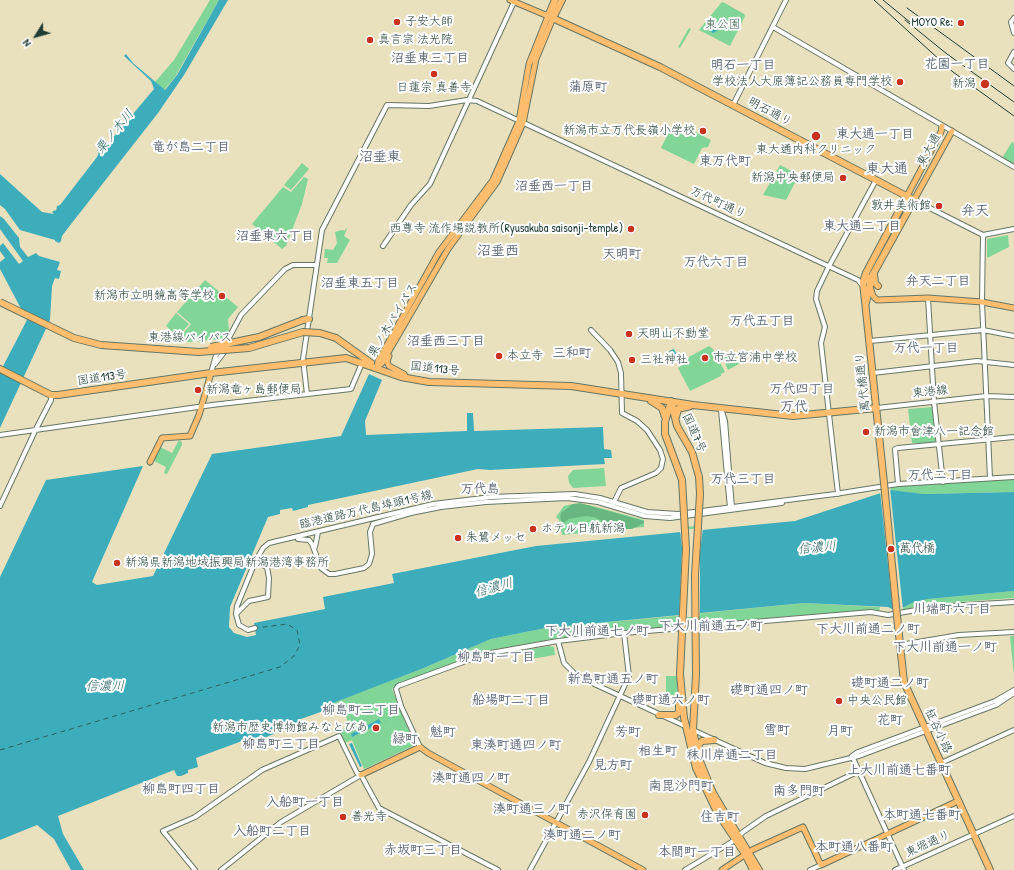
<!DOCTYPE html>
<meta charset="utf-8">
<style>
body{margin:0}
#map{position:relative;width:1014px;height:870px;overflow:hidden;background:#e9e1be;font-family:"Patrick Hand",sans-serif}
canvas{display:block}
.north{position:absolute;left:16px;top:16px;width:40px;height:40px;-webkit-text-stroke:3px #fff;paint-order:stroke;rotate:233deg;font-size:11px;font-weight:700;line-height:16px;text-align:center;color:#1f3d34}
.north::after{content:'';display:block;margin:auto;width:14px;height:18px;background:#1f3d34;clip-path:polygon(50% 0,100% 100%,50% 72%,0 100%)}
</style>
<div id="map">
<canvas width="1014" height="870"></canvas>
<div class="north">N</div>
</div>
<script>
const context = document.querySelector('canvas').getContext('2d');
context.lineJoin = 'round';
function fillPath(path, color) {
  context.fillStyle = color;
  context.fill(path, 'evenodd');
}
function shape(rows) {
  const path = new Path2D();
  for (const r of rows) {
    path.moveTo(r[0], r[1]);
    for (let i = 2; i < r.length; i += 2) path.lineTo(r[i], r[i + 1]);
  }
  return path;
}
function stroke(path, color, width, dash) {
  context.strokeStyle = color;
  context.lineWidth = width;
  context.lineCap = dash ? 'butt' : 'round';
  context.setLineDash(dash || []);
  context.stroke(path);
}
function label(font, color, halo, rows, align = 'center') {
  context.font = font + ' "Patrick Hand","Klee One",sans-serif';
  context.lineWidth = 4;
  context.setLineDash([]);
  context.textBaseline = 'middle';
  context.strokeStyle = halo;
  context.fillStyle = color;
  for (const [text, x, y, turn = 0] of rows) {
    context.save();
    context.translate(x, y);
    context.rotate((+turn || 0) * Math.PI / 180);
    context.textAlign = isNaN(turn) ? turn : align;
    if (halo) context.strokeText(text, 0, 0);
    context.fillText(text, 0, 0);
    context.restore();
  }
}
const green = shape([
 [210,0,219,0,175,77,164,90,155,82,174,60],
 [723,2,744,14,745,16,730,46,699,30,721,3],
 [689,28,691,29,680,48,678,47],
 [672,126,679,130,687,128,711,140,708,147,702,148,694,164,661,148],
 [1012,142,1014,143,1014,164,1002,158],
 [302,163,309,169,291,190,284,185],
 [780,165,799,175,786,200,763,195],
 [304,177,308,179,302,204,286,246,282,249,252,224,283,187,291,192],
 [346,228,347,229,344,236,350,240,337,263,327,263,328,258,324,258,325,249,333,250,337,243,335,232,342,230,345,231],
 [1008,235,1009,247,987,258,987,239],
 [205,280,238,307,228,319,229,331,224,339,175,343,191,324,177,312],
 [176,313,189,324,178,337,166,326],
 [709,346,713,349,725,372,721,374,721,376,690,391,678,368,684,364,687,358],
 [734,353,739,364,728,370,723,358],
 [933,407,937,438,934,443,912,443,908,409],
 [179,440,182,442,182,445,167,474,164,473,166,467,154,461,160,447,172,453],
 [604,468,606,486,573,488,569,483,568,476,573,470],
 [1014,478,1014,492,924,494,891,491,890,486,925,485],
 [572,504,589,505,644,520,644,527,562,535,559,520,556,517,564,506],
 [696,526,694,614,804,603,880,607,879,611,790,616,624,631,559,638,485,651,395,686,392,689,415,745,364,769,352,740,345,743,339,731,350,726,343,710,331,714,327,705,424,668,491,639,546,628,685,615,686,527],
 [1014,591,1014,598,919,605,903,611,902,608,914,602,928,599],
 [1011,636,1014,636,1014,675,1010,637],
 [549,646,554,647,555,655,531,659,521,651],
 [666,676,677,676,677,695,666,695]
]);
const forest = shape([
 [908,204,909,204,870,278,868,274],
 [580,503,644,521,644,523,632,529,623,529,614,527,594,517,586,516,569,519,562,524,560,516,562,512,573,504]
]);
const water = shape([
 [219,0,228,0,184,75,158,113,68,228,62,236,61,241,59,243,55,241,55,240,20,230,5,209,0,205,0,174,42,212,54,214,52,212,55,210,56,211,57,206,60,205,97,157,99,152,97,150,106,146,154,89,151,81,124,56,126,54,133,63,165,90,177,75],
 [715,22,720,29,713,33,709,30,708,26],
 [0,216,4,219,19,238,20,247,28,257,36,253,39,256,60,262,57,270,61,271,59,279,55,278,52,286,50,320,0,428,0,372,27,320,0,269,0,262,5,258,0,251,0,246,3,243,19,264,23,261,0,229],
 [674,349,679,359,674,361,669,351],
 [369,374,382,380,365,421,366,435,467,431,467,413,473,413,474,431,603,427,604,449,611,450,612,458,604,458,605,464,490,470,478,469,308,505,308,507,293,511,292,508,280,510,280,514,268,517,230,607,229,627,234,633,247,637,256,635,254,623,325,609,323,597,394,583,392,574,536,546,795,521,890,490,924,494,1014,492,1014,591,928,599,914,602,902,608,892,609,888,607,804,603,546,628,491,639,424,668,328,705,329,709,298,720,299,723,255,742,253,737,196,758,198,767,188,770,188,773,181,776,177,776,174,770,58,816,63,834,84,870,71,870,54,839,37,825,0,840,0,577,46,480,143,466,92,582,97,585,153,576,212,454,341,436],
 [395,716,352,737,351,734,379,719,381,723],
 [352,743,362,766,360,767,349,744]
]);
const pier = shape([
 [890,488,903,610,893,611,880,491],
 [703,528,700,552,700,616,679,618,682,548,680,530]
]);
const ferry = shape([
 [0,750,280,667,294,656,300,645,297,630,287,624,257,628]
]);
const minor = shape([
 [1014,18,1011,22,1014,33],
 [773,27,1014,167],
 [1014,52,1008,63,1014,69],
 [733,105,786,0],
 [914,200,983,235,1014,229],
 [983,235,982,302,990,478],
 [383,246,411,205,430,184,514,2],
 [928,298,934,402,943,482],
 [591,330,610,350,618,362,621,373,622,413,637,421,647,430,660,450,663,459,661,468,656,473,621,488,613,504],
 [870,341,983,330,1014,336],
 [225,345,241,315,285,269,293,265,317,265],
 [215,364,225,351,229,341],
 [211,373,216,355,221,350],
 [873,373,977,361,1014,365],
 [307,394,303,359,322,230,387,105,429,106,467,100,477,101,858,280,862,285],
 [721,408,725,421,732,508],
 [877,408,986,396,1014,397],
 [721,410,730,508],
 [0,435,212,405,351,389,362,363],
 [898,484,895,449,898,448,1014,437],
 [838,494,821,343,825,327,816,299,817,291,828,268,876,180],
 [0,506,35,431,51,400,51,395],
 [298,539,309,540,312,544,321,568,329,574,335,574,364,568,369,564,372,554,370,532,373,524,411,513,441,507,486,502,567,498,598,502,645,516,670,518,782,503],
 [315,547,318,532],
 [236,614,249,601,268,597,269,578,267,567,260,564,258,558],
 [255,628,248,630,239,625,236,614,237,606,255,562,263,548,269,543,433,504,491,497,575,494,600,498,647,512,678,514,835,494,898,484,1014,477],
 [558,641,564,663,577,676,685,726],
 [900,645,959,635,1014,632],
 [693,730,765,763,786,768,805,769,859,756,996,705,1014,693],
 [420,747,401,706,396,689,398,686,485,654,558,641,624,633,871,612,888,615,933,607,1014,602],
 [852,756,858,752,995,701,1014,690],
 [852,756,904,870],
 [941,763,1014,730],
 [195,870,163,831,195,817,262,770,339,736,357,773,361,775,379,808,498,870],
 [221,870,281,822,361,775],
 [530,870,589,762,629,676,624,633],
 [685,870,735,840,743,832,766,816,859,771],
 [810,870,821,865],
 [895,870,1014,816]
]);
const major = shape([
 [907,196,941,132,942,126],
 [914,200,952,131],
 [866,274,873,296,877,300,928,298,982,302,1014,308],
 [389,356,387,362,389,366,404,374,406,378],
 [377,367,378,361,439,252,493,180,519,121,529,64,548,16,510,0],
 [377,367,382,363,448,249,497,182,523,123,536,59,553,18],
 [150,462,162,438,190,436,199,415,211,373],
 [361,775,420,747,428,753,643,870],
 [722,870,752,850,803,827,821,865,958,801]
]);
const highway = shape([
 [555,0,548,16,660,67,914,200,872,276,866,303],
 [553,18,562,0],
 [874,274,875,283,878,286],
 [303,320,309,319],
 [336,338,371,363],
 [0,369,51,395,58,395,211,373,346,358,401,377,429,382,571,386,693,405,793,416,877,408],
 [651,401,662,408,665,417],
 [671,401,665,422,665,434,682,480],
 [671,401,677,426,692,452,699,477],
 [676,417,678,409,690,406],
 [884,483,863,282,866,273,907,196],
 [897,616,904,682,990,870],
 [680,674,684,718,696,768,717,812,745,854,753,870],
 [696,674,693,730,699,759,713,793,759,870],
 [659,715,676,715,679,712,679,705],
 [698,751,699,744,702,741,714,740]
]);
const rail = shape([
 [874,0,953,72,1014,116],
 [883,0,911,23],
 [907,8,1014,86],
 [905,20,947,54,1014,102]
]);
const highwayBridge = shape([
 [0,302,74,338,101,345,199,352,249,348,303,332,320,333,336,338],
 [211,347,259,337,303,320],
 [884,483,897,616],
 [680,674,686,549,682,480],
 [696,674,695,575,700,494,699,477]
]);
const markers = [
 [397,22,4,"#c8321e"],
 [961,23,4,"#c8321e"],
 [370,40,4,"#c8321e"],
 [434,74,4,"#c8321e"],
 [900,82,4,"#c8321e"],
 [985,84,5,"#c8321e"],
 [703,131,4,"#c8321e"],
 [816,136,5,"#c8321e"],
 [843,178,4,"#c8321e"],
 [939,206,4,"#c8321e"],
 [631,229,4,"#c8321e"],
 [222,296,4,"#c8321e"],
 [629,334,4,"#c8321e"],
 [499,356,4,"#c8321e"],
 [705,358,4,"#c8321e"],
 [632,360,4,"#c8321e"],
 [198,390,4,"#c8321e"],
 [866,432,4,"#c8321e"],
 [533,529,4,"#c8321e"],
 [458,538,4,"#c8321e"],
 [891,549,4,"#c8321e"],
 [117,563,4,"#c8321e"],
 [839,701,4,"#c8321e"],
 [376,728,4,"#c8321e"],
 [645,815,4,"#c8321e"],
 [343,817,4,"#c8321e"]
];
const poiNames = [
 ["子安大師",405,22],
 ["MOYO Re:",953,23,"right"],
 ["真言宗 法光院",378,40],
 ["学校法人大原簿記公務員専門学校",892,82,"right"],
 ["新潟",976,84,"right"],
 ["日蓮宗 真善寺",434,88,"center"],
 ["新潟市立万代長嶺小学校",695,131,"right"],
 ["東大通内科クリニック",816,150,"center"],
 ["新潟中央郵便局",835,178,"right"],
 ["敦井美術館",931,206,"right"],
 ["西尊寺 流作場説教所(Ryusakuba saisonji-temple)",623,229,"right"],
 ["新潟市立明鏡高等学校",214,296,"right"],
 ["天明山不動堂",637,334],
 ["本立寺",507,356],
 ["市立宮浦中学校",713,358],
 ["三社神社",640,360],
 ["新潟竜ヶ島郵便局",206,390],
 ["新潟市會津八一記念館",874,432],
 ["ホテル日航新潟",541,529],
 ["朱鷺メッセ",466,538],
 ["萬代橋",899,549],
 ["新潟県新潟地域振興局新潟港湾事務所",125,563],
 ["中央公民館",847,701],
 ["新潟市歴史博物館みなとぴあ",368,728,"right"],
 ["赤沢保育園",637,815,"right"],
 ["善光寺",351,817]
];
const parkNames = [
 ["東公園",723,25]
];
const streetNames = [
 ["明石通り",770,112,28],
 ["東大通",929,150,-61],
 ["万代町通り",718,203,25],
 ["栗ノ木バイパス",393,320,-59],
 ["東港線バイパス",190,338],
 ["国道113号",435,369,6],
 ["国道113号",102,378,-8],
 ["萬代橋通り",863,382,-96],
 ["東港線",930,392,-6],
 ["国道7号",694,433,66],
 ["臨港道路万代島埠頭1号線",366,510,-13],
 ["柾谷小路",938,731,65],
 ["東堀通り",928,844,-24]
];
const neighbourhoodNames = [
 ["沼垂東三丁目",430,59],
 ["花園一丁目",957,65],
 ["明石一丁目",743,66],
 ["蒲原町",588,88],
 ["東大通一丁目",875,135],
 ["竜が島二丁目",191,148],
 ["東万代町",725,162],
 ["沼垂西一丁目",554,187],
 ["東大通二丁目",862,227],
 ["沼垂東六丁目",275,237],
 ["天明町",622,255],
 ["万代六丁目",716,263],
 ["弁天二丁目",938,282],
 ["沼垂東五丁目",360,284],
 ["万代五丁目",762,322],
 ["沼垂西三丁目",446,342],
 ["万代一丁目",926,349],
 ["三和町",572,354],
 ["万代四丁目",802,390],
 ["万代二丁目",940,476],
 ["万代三丁目",743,480],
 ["万代島",480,490],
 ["川端町六丁目",952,610],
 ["下大川前通五ノ町",711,627],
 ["下大川前通二ノ町",868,630],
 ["下大川前通七ノ町",597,632],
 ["下大川前通一ノ町",945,648],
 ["柳島町一丁目",496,658],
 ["新島町通五ノ町",613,680],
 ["礎町通二ノ町",890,684],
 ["礎町通四ノ町",769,691],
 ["船場町二丁目",511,701],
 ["礎町通六ノ町",671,701],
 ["柳島町二丁目",361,711],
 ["花町",890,721],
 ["雪町",777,731],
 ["月町",840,732],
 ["魁町",443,733],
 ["芳町",628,733],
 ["緑町",405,740],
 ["柳島町三丁目",281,745],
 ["東湊町通四ノ町",516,746],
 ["相生町",658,752],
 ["秣川岸通二丁目",732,756],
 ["見方町",613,766],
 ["上大川前通七番町",899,771],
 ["湊町通四ノ町",471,779],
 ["南毘沙門町",681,787],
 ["柳島町四丁目",181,790],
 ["南多門町",799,792],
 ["入船町一丁目",305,803],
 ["湊町通三ノ町",532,810],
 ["本町通七番町",922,816],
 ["住吉町",720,818],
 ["入船町二丁目",272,832],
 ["湊町通二ノ町",582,836],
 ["本町通八番町",854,848],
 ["赤坂町三丁目",423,851],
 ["本間町一丁目",697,853]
];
const waterNames = [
 ["栗ノ木川",115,132,-51],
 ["信濃川",817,548,-6],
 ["信濃川",494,588,-15],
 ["信濃川",105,687]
];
const quarterNames = [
 ["沼垂東",380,157],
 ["東大通",887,169],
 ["弁天",975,211],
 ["沼垂西",498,251],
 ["万代",794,407]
];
fillPath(green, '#81d597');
fillPath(forest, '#68b680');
fillPath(water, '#3eadbb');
fillPath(pier, '#e9e1be');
stroke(ferry, '#2a6463', 1, [5, 4]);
stroke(minor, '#667664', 6);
stroke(major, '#667664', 7);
stroke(highway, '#667664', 8);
stroke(minor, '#fff', 4);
stroke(major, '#fcbd6f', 5);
stroke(highway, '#fcbd6f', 6);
stroke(rail, '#1f3d34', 1);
stroke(highwayBridge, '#667664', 8, []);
stroke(highwayBridge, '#fcbd6f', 6);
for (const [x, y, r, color] of markers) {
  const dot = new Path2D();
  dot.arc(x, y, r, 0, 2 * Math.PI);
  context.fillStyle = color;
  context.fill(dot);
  stroke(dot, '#fff', 1.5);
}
label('12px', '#1f3d34', '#fff', poiNames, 'left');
label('12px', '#38634d', '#fff', parkNames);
label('12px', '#1f3d34', '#fff', streetNames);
label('bold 13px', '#5b6775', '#fff', neighbourhoodNames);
label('italic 13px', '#2a6463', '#fff', waterNames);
label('bold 14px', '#5b6775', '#fff', quarterNames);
</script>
